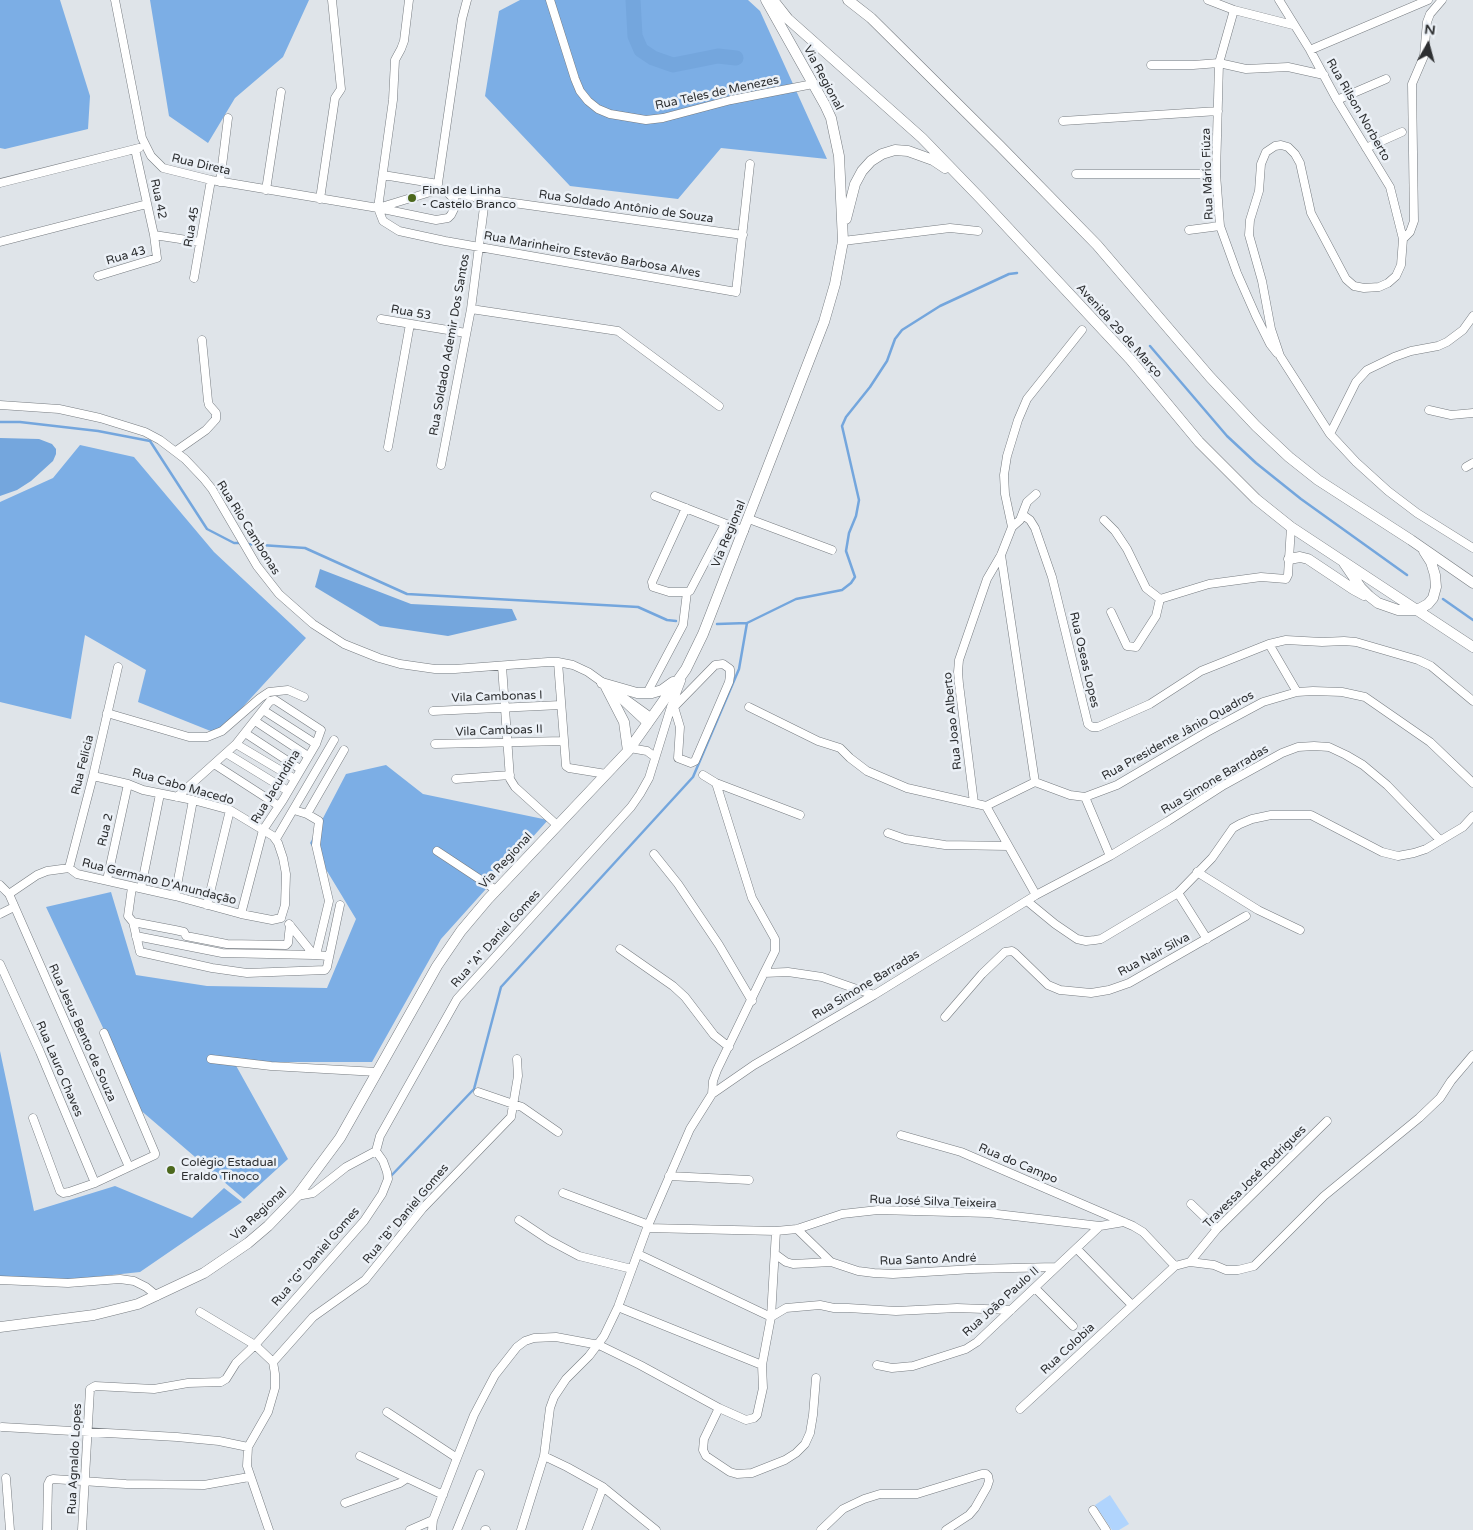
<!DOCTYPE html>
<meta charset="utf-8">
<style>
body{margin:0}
#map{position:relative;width:1473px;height:1530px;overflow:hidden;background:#dfe4e9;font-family:"Varela Round",sans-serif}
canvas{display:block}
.north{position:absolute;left:1403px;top:20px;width:50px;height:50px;-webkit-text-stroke:4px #ecf1f7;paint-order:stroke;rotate:7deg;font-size:14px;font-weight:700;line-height:20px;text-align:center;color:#2d2f31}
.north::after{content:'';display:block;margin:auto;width:18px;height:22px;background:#2d2f31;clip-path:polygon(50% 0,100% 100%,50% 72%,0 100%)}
</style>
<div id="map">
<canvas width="1473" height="1530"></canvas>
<div class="north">N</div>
</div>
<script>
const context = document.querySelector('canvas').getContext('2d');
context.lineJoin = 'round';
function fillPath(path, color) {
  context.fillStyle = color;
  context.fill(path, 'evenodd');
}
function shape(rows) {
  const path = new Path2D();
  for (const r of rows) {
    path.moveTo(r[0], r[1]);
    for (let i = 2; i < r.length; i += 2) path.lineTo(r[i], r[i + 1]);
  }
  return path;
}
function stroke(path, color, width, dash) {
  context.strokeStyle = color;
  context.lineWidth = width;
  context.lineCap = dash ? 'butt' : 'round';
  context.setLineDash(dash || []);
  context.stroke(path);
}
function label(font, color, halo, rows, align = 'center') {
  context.font = font + ' "Varela Round",sans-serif';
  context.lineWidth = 5;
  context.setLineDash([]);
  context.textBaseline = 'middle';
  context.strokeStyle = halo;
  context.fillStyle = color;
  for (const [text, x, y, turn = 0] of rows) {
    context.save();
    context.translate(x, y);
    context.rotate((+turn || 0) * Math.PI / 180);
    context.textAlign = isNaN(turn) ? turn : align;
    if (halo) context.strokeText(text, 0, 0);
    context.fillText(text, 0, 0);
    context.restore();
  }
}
const green = shape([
 [1110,1495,1129,1524,1119,1530,1112,1530,1095,1505]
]);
const forest = shape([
 [0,0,60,0,90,96,88,129,5,149,0,148],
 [150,0,309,0,283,57,235,98,208,143,169,116],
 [520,0,748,0,760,11,827,159,721,148,678,199,570,186,485,96,499,11],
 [80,445,134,457,214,552,306,638,218,734,138,702,146,670,85,635,71,719,0,702,0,502,53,478],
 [386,765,423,794,548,820,441,939,372,1062,234,1062,288,1159,244,1199,138,1108,105,1032,46,907,111,892,136,975,207,986,327,988,356,919,310,843,346,774],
 [0,1051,34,1211,115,1186,192,1218,224,1188,242,1202,140,1272,47,1282,0,1278]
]);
const water = shape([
 [0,438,39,439,52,444,56,449,56,454,53,461,31,481,17,490,0,496],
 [320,569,411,604,512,609,517,620,448,636,380,626,315,587]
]);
const stream = shape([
 [1150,346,1227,436,1256,463,1301,499,1407,575],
 [0,422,20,422,98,431,150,441,207,529,234,543,241,543],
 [246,544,305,548,407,594,638,607,667,620,676,621],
 [1443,599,1473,620],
 [717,624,747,623,796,599,842,590,851,583,855,577,846,551,849,533,856,516,859,500,842,426,846,417,870,387,887,361,895,339,902,330,940,306,1009,274,1017,273],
 [390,1177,474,1089,501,987,693,777,739,669,747,623]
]);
const river = shape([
 [633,0,635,36,641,50,653,58,673,65,718,56,736,58]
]);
const minor = shape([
 [115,0,142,138,151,156,163,168,211,180,378,208,436,220,448,218,451,215,454,209,454,199,447,192],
 [409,0,404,41,401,49,395,60,393,100,378,208,383,221,399,231,445,241,736,292,750,164],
 [550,0,575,79,580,91,588,101,598,109,610,114,646,120,663,118,731,100,813,84],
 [1208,0,1234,10,1293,25],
 [1279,0,1310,50,1337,100,1390,187,1403,239],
 [1234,10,1219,63,1216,174,1220,226,1237,273,1256,316,1270,344,1277,353],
 [1310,50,1428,0],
 [1151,65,1193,65,1219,63,1246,69,1288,67,1324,75],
 [1337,100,1386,79],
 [1063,121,1218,111],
 [1366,148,1402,132],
 [1076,174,1216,174],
 [383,175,438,184],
 [220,182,228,118],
 [0,183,139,148],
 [266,190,281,92],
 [437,190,462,19,467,0],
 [320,199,335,98,341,89,332,0],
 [378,208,437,190,485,199,743,235],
 [1189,230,1220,226],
 [154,235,200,242],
 [843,241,950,228,978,231],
 [0,242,147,204],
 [98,276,157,258,154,235,135,149],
 [194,278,211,180],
 [471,309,618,331,719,406],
 [1473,316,1463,330,1447,342,1438,346,1411,351,1394,357,1367,370,1356,382,1330,434,1356,462,1388,491,1417,513,1473,548],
 [381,319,466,333],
 [0,405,59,409,100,418,145,432,160,440,185,459,204,479,212,489,257,566,279,594,313,624,344,644,379,658,400,664,435,669,455,669,548,662,558,662,573,665,588,672,652,718],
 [1429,410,1451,415,1473,413],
 [1330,434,1280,356,1271,329,1262,281,1249,235,1250,220,1259,191,1261,164,1266,152,1275,146,1281,145,1288,147,1295,154,1300,163,1311,213,1346,279,1354,286,1364,288,1379,287,1388,283,1396,276,1401,265,1403,239,1410,232,1414,221,1412,84,1424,56,1427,22,1430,14,1442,0],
 [388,447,410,324],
 [176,451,206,430,216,419,216,413,209,405,208,401,202,340],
 [441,465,471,309,485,199],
 [1466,467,1473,463],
 [655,496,744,531],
 [686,508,652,582,653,587,669,592,687,592,690,591,725,524],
 [1023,515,1030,520,1035,528,1052,577,1088,724,1092,727,1098,727,1150,704,1201,671,1269,644,1286,640,1322,642,1344,641,1356,642,1418,660,1431,666,1473,701],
 [749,519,832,550],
 [1104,520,1115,531,1127,549,1146,588,1160,599],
 [1012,527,1005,494,1004,475,1007,456,1018,420,1027,399,1082,330],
 [1001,555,1035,782,1070,795,1085,797,1117,785,1207,732,1263,702,1297,692,1313,691,1342,692,1365,697,1430,742,1473,783],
 [1160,599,1209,584,1261,577,1286,579,1288,575,1291,527],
 [1111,612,1127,646,1136,647,1156,616,1160,599],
 [1269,644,1297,692],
 [558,662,566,766,569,768,606,774],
 [502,666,510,779,515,787,557,825],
 [647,693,683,625,687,592],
 [620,698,648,724],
 [671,707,674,707,715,665,723,664,730,669,730,676,729,682,695,761,691,763,678,758,680,727,674,707],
 [749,707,818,741,840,748,850,758,867,771,907,788,986,806,1035,782],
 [263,710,316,744],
 [433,711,561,705],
 [107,713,189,737,207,737,222,731,260,698,269,692,288,690,304,697],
 [255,721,308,756],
 [245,733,300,769],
 [236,744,295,779],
 [435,744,563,741],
 [630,748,647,751,655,757],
 [226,753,288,791],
 [214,764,279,806],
 [703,775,716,783,800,815],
 [93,776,128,784,143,790,193,800,230,810,273,836,278,843,283,858,286,874,285,905,281,918],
 [456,779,510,775],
 [716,783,752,898,775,939,775,951,764,973],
 [177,797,236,744,270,701,275,700,321,730,316,744,283,800,263,830,241,914],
 [1085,797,1110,856],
 [974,803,959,684,958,672,959,660,987,579,1001,555,1012,527,1020,520,1027,502,1036,494],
 [986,806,1036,895],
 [294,810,307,814,319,821,316,845,329,901,316,955],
 [307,814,344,750],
 [888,833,905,839,945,845,1008,846],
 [276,839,334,740],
 [437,851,496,890],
 [654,854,678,884,719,945,752,1001],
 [69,868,93,776,118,667],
 [1197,872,1258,910,1300,930],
 [107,880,128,784],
 [0,885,9,894,129,1167],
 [132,887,128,916,133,922,140,952,212,968,247,973,325,970,327,967,340,905],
 [141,888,160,794],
 [1178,893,1207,939],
 [9,894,37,875,47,871,69,868,77,874,175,896,241,914,272,920,281,918],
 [175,896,193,800],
 [1027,901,1055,924,1077,939,1086,941,1095,940,1101,939,1178,893,1212,858,1233,828,1240,824,1252,819,1271,815,1311,815,1382,852,1398,856,1414,853,1426,849,1463,827,1473,816],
 [207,905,230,810],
 [0,914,14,907],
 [133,922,175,930,184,932,186,936,227,944,286,945,288,943,290,925],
 [289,924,314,955,329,956],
 [136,936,222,953,314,955],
 [620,949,673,986,685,997,714,1035,729,1047],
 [0,964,40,1052,95,1183],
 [945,1017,982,974,1005,952,1012,951,1015,953,1048,985,1060,990,1091,993,1109,990,1129,983,1246,916],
 [211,1059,271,1066,377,1072],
 [478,1092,522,1107,558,1132],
 [712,1094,713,1081,717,1070,764,973,788,972,822,977,874,995],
 [33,1118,60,1191,63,1193,69,1192,95,1183,155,1155,155,1153,104,1033],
 [901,1135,961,1152,1133,1226,1143,1232,1175,1266],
 [669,1176,749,1180],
 [563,1193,649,1225],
 [297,1196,313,1193,346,1167,376,1151,380,1136,457,999,631,807,640,794,649,778,671,707,681,681],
 [1191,1204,1217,1229],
 [519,1220,549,1240,579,1256,632,1269],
 [647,1228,776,1231,797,1229,842,1214,878,1210,988,1213,1100,1226],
 [797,1229,831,1262],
 [1077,1249,1132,1305],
 [638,1254,771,1317],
 [775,1254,786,1262,793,1264,831,1262,858,1271,874,1273,893,1274,973,1269,1055,1267],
 [1190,1262,1214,1265,1226,1270,1238,1270,1254,1266,1324,1196,1419,1118,1440,1098,1451,1081,1473,1055],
 [0,1280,68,1283,120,1279,134,1281,146,1287,157,1296],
 [1035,1288,1073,1326],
 [618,1307,762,1365],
 [200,1312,255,1345,273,1362,275,1374,275,1388,268,1412,248,1447,247,1466,269,1530],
 [771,1317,786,1308,820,1305,834,1308,848,1308,896,1311,957,1308,1011,1310],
 [273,1362,313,1317,365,1280,423,1208,511,1117,518,1076,517,1059],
 [877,1365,892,1368,913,1366,966,1349,977,1342,1100,1226,1124,1222],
 [719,1408,704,1439,703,1450,706,1456,730,1472,737,1474,752,1473,785,1460,796,1453,805,1444,810,1433,813,1415,816,1378],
 [1020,1409,1175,1266,1190,1262,1217,1229,1327,1121],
 [387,1412,457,1458],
 [2,1427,177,1437,219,1441,248,1447],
 [360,1456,443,1495],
 [544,1456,567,1467,603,1487,656,1530],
 [6,1478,10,1530],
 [345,1503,400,1483,406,1479],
 [1093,1510,1106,1530],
 [47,1530,48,1484,50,1480,53,1479,126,1484,204,1485,249,1477],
 [82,1530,90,1389,95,1386,154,1389,188,1383,221,1382,226,1379,236,1363,255,1345,364,1221,382,1194,388,1179,387,1172,383,1161,376,1151],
 [410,1530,433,1520],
 [432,1530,433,1520,457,1458,474,1415,485,1394,495,1375,517,1347,525,1341,534,1338,556,1337,599,1345,640,1365,719,1408,746,1420,754,1418,757,1415,763,1388,762,1365,771,1317,776,1231],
 [457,1530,480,1474],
 [485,1530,486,1530],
 [521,1530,544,1456,550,1408,554,1397,566,1379,589,1356,604,1336,618,1307,647,1228,690,1129,712,1094,754,1065,874,995,1036,895,1110,856,1168,821,1224,785,1282,753,1298,747,1314,746,1329,747,1346,755,1363,765,1387,785,1440,840],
 [587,1530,603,1487],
 [821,1530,843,1509,864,1499,880,1494,917,1494,982,1474,986,1474,988,1476,989,1481,987,1487,975,1508,969,1515,946,1530]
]);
const major = shape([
 [773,0,788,19,922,138,981,199,1130,359,1199,442,1256,499,1291,527,1473,647],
 [848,0,871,18,1000,146,1097,245,1210,377,1256,426,1289,457,1318,480,1411,540,1473,583],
 [846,219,855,184,862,171,871,161,882,154,895,150,908,151,933,160,945,168],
 [1289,559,1300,557,1308,559,1353,589,1364,595],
 [1344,563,1361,588,1369,596,1378,603,1398,610,1417,610,1428,604,1433,598,1436,587,1435,575,1431,562,1424,551],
 [602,683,637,693,652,693,662,690,673,682],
 [606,687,624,722,628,751],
 [0,1327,94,1315,138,1304,204,1273,248,1243,268,1226,297,1196,340,1138,437,966,461,931,488,899,628,751,686,669,703,634,824,322,835,284,843,241,839,156,831,118,825,105,766,0]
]);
const markers = [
 [412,198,5,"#4c681c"],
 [171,1170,5,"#4c681c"]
];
const streetNames = [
 ["Via Regional",823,78,62],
 ["Rua Teles de Menezes",717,93,-12],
 ["Rua Rilson Norberto",1358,110,60],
 ["Rua Direta",201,165,13],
 ["Rua Mário Fiúza",1208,174,-92],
 ["Rua 42",158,199,78],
 ["Rua Soldado Antônio de Souza",626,207,8],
 ["Rua 45",192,227,-80],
 ["Rua Marinheiro Estevão Barbosa Alves",592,255,10],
 ["Rua 43",126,256,-16],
 ["Rua 53",411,313,10],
 ["Avenida 29 de Março",1119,331,48],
 ["Rua Soldado Ademir Dos Santos",450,345,-80],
 ["Rua Rio Cambonas",248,528,58],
 ["Via Regional",729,534,-68],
 ["Rua Oseas Lopes",1084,660,77],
 ["Vila Cambonas I",497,697,-2],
 ["Rua Joao Alberto",953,721,-96],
 ["Vila Camboas II",499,731,-2],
 ["Rua Presidente Jânio Quadros",1178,736,-29],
 ["Rua Felicia",83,765,-76],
 ["Rua Simone Barradas",1215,780,-31],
 ["Rua Cabo Macedo",183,787,16],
 ["Rua Jacundina",276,787,-59],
 ["Rua 2",106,830,-77],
 ["Via Regional",506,861,-47],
 ["Rua Germano D'Anundação",159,882,14],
 ["Rua \"A\" Daniel Gomes",496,939,-48],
 ["Rua Nair Silva",1154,955,-28],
 ["Rua Simone Barradas",866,985,-31],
 ["Rua Jesus Bento de Souza",82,1033,66],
 ["Rua Lauro Chaves",59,1069,67],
 ["Rua do Campo",1018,1164,23],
 ["Travessa José Rodrigues",1255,1177,-45],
 ["Rua José Silva Teixeira",933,1202,2],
 ["Via Regional",259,1214,-43],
 ["Rua \"B\" Daniel Gomes",406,1214,-50],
 ["Rua \"G\" Daniel Gomes",316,1257,-49],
 ["Rua Santo André",928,1260,-2],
 ["Rua João Paulo II",1001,1302,-42],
 ["Rua Colobia",1068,1349,-43],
 ["Rua Agnaldo Lopes",75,1459,-87]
];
const poiNames = [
 ["Final de Linha",422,191],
 ["- Castelo Branco",422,205],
 ["Colégio Estadual",181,1163],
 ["Eraldo Tinoco",181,1177]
];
fillPath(green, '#b0d4fd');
fillPath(forest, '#7caee5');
fillPath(water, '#74a6dd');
stroke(stream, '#74a6dd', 2.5);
stroke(river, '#74a6dd', 15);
stroke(minor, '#777c81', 9);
stroke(major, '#777c81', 11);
stroke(minor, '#fff', 8);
stroke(major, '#fff', 10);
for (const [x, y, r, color] of markers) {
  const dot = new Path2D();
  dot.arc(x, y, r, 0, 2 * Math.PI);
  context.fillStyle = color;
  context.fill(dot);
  stroke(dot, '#ecf1f7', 2);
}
label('12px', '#2d2f31', '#ecf1f7', streetNames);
label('12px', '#2d2f31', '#ecf1f7', poiNames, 'left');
</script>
